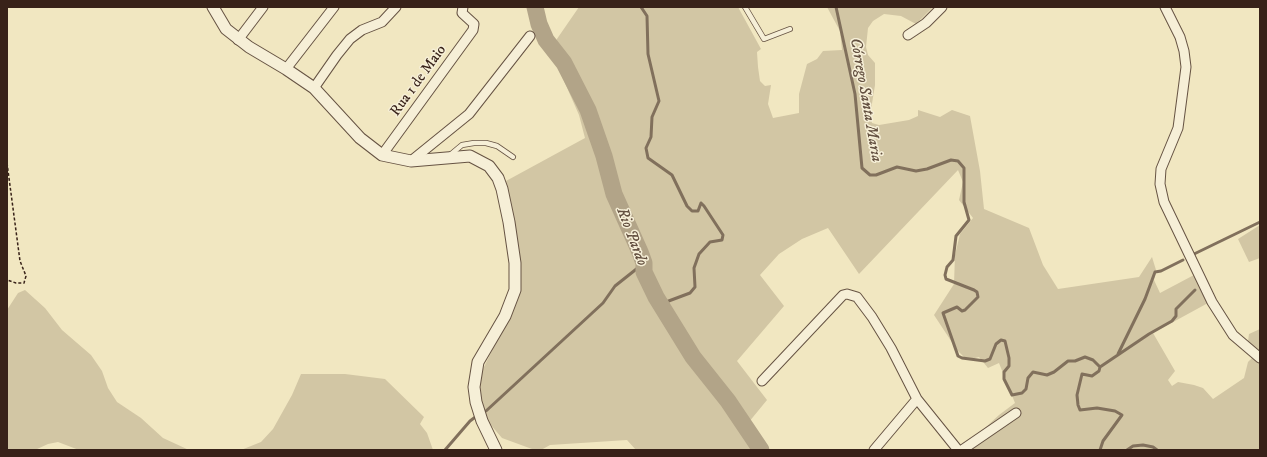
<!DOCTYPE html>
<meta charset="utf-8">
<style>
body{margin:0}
#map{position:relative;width:1267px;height:457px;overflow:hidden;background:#f1e7c1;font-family:"IM FELL DW Pica",serif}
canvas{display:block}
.frame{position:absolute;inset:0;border:8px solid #382219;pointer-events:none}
</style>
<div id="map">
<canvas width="1267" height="457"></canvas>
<div class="frame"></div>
</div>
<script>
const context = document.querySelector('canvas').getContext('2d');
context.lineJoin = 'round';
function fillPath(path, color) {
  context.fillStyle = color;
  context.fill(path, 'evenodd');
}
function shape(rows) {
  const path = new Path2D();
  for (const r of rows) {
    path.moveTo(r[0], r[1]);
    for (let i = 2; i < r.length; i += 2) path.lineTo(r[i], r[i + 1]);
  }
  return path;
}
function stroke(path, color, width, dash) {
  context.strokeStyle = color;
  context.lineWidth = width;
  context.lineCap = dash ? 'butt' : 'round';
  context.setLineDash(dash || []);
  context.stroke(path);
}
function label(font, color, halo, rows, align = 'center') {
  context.font = font + ' "IM FELL DW Pica",serif';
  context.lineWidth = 3;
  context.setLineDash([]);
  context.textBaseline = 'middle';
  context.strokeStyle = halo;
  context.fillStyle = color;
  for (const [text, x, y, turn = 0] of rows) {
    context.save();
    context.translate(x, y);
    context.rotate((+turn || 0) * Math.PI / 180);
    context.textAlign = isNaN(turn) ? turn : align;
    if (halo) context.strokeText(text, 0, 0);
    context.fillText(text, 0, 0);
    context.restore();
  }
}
const green = shape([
 [579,7,738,7,761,49,757,52,758,67,760,81,765,86,771,85,768,104,773,118,799,113,799,94,807,64,817,59,823,51,842,50,840,31,827,7,933,7,916,24,901,16,884,14,873,21,868,28,866,47,868,55,875,63,875,85,870,116,872,123,879,125,909,120,918,116,918,110,940,117,952,110,970,116,980,171,984,209,1029,228,1043,265,1058,289,1139,277,1152,257,1156,270,1154,280,1160,293,1194,275,1208,303,1153,333,1175,371,1168,380,1172,386,1178,382,1194,385,1203,388,1213,399,1244,378,1248,362,1256,354,1248,342,1249,334,1260,329,1260,450,961,450,999,415,1015,403,999,363,988,368,979,357,967,360,957,350,934,315,954,284,955,255,960,234,973,218,959,200,963,182,958,170,859,274,828,228,802,239,779,254,760,275,784,306,737,361,767,400,744,428,764,450,636,450,627,440,550,445,541,450,532,449,502,438,478,410,482,371,518,298,520,258,506,181,585,138,579,115,550,49],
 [1260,225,1260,258,1249,262,1238,239],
 [25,290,45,308,62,330,91,355,102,371,108,388,117,402,141,418,163,438,189,450,79,450,58,442,48,444,35,450,7,450,7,310,18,293],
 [301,374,345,374,385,379,424,417,420,424,427,433,433,450,241,450,261,442,273,429,292,395]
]);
const stream = shape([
 [641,7,647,16,648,54,659,101,652,117,651,137,646,148,648,158,672,175,687,206,692,211,698,211,701,203,704,206,723,235,722,240,710,242,699,254,694,268,695,287,690,293,666,302,663,309],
 [836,7,855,94,862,168,870,175,876,175,897,167,916,171,927,169,951,160,958,161,964,168,964,202,969,220,956,236,953,260,947,267,945,275,946,279,974,290,977,292,978,297,965,310,962,311,957,307,943,313,958,356,962,358,985,361,990,359,996,344,1001,340,1005,341,1009,358,1009,366,1004,372,1004,379,1012,395,1022,393,1026,389,1028,378,1033,372,1047,375,1054,372,1068,361,1075,361,1085,357,1093,360,1100,367],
 [1192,255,1260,222],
 [1118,354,1145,299,1155,272,1161,271,1183,260],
 [1100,367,1099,371,1092,376,1082,374,1077,395,1078,405,1080,410,1097,408,1115,411,1122,415,1103,441,1100,450],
 [1100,367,1149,334,1172,321,1176,316,1176,309,1195,290],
 [486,411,603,303,615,286,644,263],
 [445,450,470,421,478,415],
 [1127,450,1133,446,1143,445,1153,447,1157,450]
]);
const river = shape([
 [535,7,539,24,546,40,564,63,588,110,604,156,614,194,640,252,644,263,644,272,656,297,693,357,728,401,761,450]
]);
const path = shape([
 [7,163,20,261,26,276,24,283,16,283,7,280]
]);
const service = shape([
 [745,7,764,39,790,29],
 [450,155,462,145,474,143,486,143,497,146,513,157]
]);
const minor = shape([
 [1165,7,1180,37,1184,51,1186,67,1178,128,1161,169,1160,184,1164,202,1212,302,1233,335,1260,358],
 [908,35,926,23,942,7],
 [238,40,263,7],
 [286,69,334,7],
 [314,88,337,55,350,39,362,30,382,22,396,7],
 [382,155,473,30,474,24,462,13,463,7],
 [411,161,469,114,530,36],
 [762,381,843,295,847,294,857,297,872,317,891,348,917,399],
 [874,450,917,399,958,450],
 [962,450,1016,413]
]);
const tertiary = shape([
 [213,7,226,29,249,47,286,69,314,88,360,138,382,155,411,161,470,156,489,166,498,178,502,189,509,222,515,263,515,290,505,316,478,362,474,387,476,402,482,421,496,450]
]);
const streetNames = [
 ["Rua 1 de Maio",419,81,-54]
];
const waterNames = [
 ["Córrego Santa Maria",865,100,80],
 ["Rio Pardo",631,237,69]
];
fillPath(green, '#d2c6a4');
stroke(stream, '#81705c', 3);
stroke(river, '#b2a488', 17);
stroke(service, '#665343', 6);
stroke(minor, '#665343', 11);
stroke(tertiary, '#665343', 13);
stroke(path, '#382219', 1.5, [3, 2]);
stroke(service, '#f6efd7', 4.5);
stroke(minor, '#f6efd7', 9);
stroke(tertiary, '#f6efd7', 11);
label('15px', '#382219', '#f6efd7', streetNames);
label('italic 16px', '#635040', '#f6efd7', waterNames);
</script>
